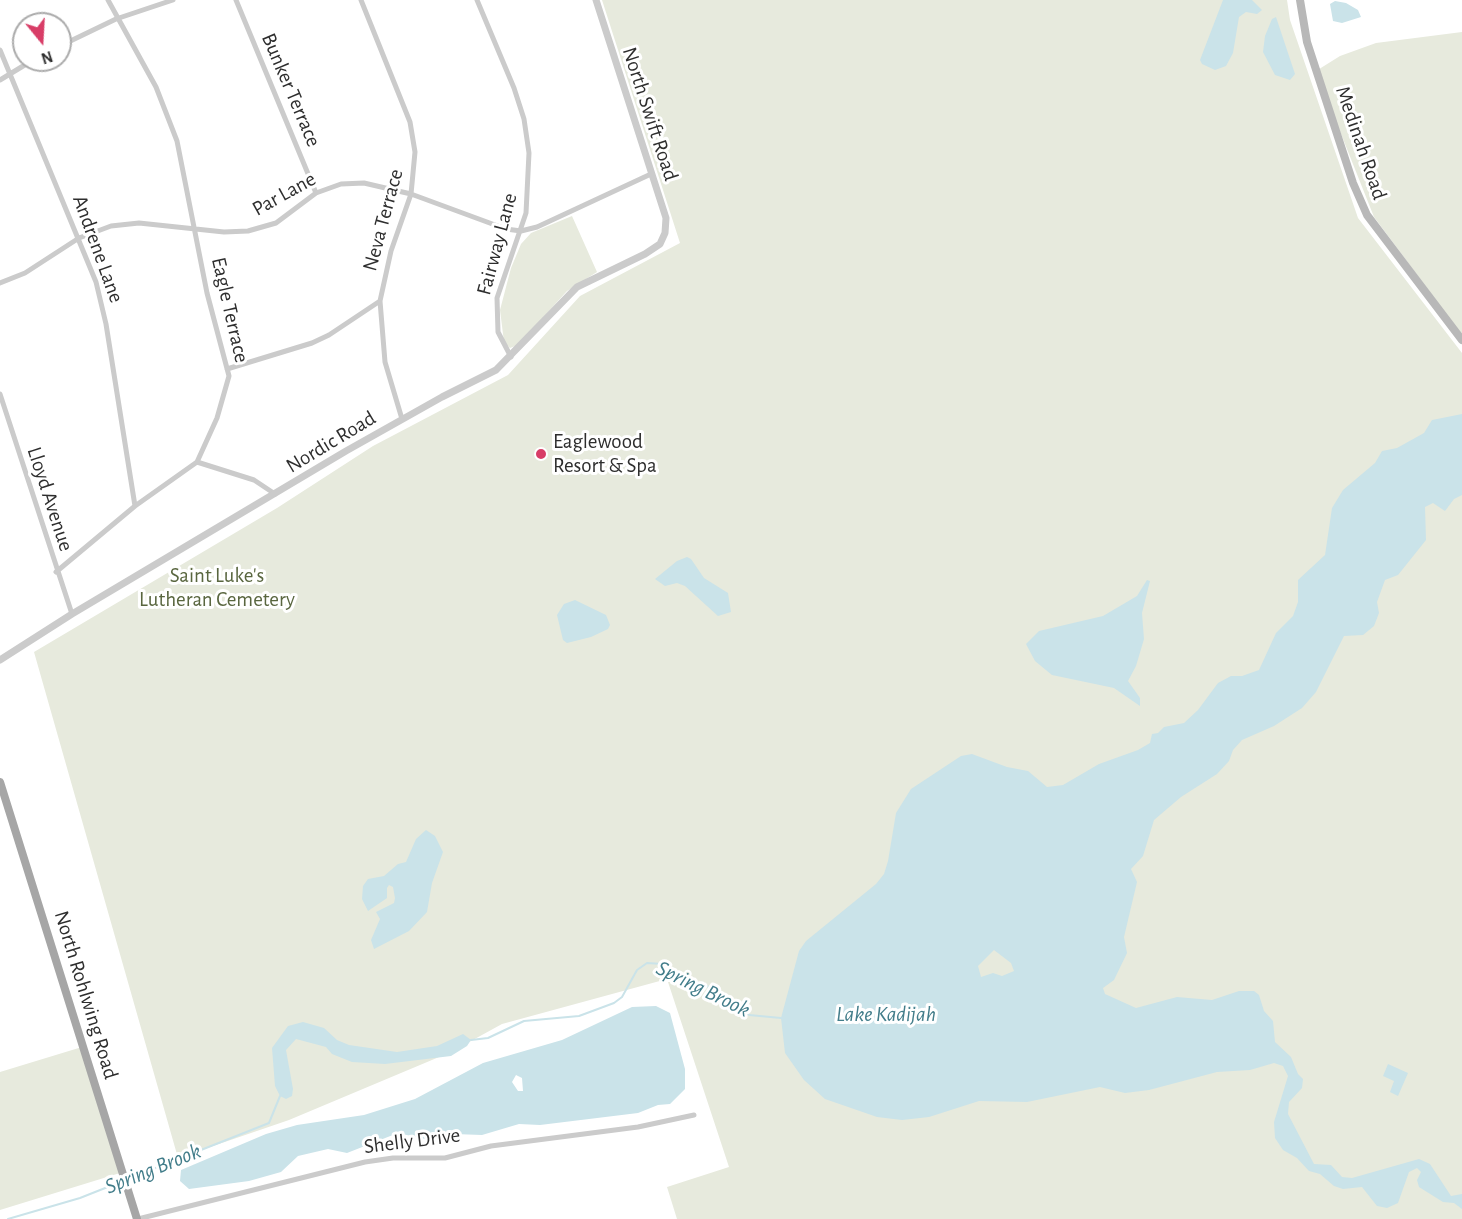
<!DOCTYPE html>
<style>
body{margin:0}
#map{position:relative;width:1462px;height:1219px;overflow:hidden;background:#fff;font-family:"Alegreya Sans",sans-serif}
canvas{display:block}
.north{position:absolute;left:12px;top:12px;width:60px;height:60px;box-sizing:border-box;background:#fff;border:2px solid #ababab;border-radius:50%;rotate:162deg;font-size:16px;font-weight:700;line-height:24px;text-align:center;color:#2e2e2e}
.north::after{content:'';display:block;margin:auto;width:21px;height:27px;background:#d83d67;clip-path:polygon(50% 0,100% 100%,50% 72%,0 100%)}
</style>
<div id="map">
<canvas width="1462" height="1219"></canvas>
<div class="north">N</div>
</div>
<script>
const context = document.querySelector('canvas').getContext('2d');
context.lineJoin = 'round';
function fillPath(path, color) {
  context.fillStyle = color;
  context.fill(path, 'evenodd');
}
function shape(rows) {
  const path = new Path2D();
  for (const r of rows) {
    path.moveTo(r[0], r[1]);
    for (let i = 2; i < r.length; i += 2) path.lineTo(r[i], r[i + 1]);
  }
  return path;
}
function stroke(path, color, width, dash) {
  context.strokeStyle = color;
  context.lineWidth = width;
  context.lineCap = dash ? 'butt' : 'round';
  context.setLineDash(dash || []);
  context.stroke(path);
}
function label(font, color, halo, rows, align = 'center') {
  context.font = font + ' "Alegreya Sans",sans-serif';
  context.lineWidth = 6;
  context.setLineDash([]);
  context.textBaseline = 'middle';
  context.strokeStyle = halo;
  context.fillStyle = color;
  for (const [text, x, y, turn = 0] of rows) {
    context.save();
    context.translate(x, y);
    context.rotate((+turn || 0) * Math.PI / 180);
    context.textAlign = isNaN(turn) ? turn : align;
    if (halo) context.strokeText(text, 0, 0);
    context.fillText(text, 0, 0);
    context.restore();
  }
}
const green = shape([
 [602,0,1287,0,1290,20,1358,218,1462,353,1462,1219,677,1219,667,1187,729,1167,667,979,502,1024,451,1052,289,1120,178,1158,34,652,277,508,373,446,508,375,580,296,680,243],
 [1462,32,1462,335,1374,217,1316,71,1340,56,1376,43],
 [572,216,597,272,567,291,518,345,510,348,504,342,500,310,511,268,521,244,531,233],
 [82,1047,120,1173,0,1210,0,1072]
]);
const water = shape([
 [1223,0,1252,0,1262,10,1257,14,1246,12,1239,17,1233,53,1226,66,1215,70,1202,64,1200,60],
 [1335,1,1346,3,1358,10,1361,17,1342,23,1333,21,1330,4],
 [1276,17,1295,74,1290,80,1275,75,1263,52,1265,36,1272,19],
 [1462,414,1462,495,1454,499,1445,511,1433,503,1425,507,1426,540,1398,575,1385,580,1377,602,1379,613,1374,626,1363,635,1344,636,1316,692,1302,708,1274,726,1242,740,1233,750,1229,761,1217,774,1181,797,1154,820,1143,856,1131,869,1137,882,1124,937,1127,953,1114,980,1103,988,1105,994,1136,1008,1177,997,1212,1000,1239,991,1254,991,1259,995,1264,1011,1273,1021,1275,1042,1291,1057,1298,1074,1303,1079,1302,1088,1289,1102,1288,1114,1314,1164,1331,1165,1342,1177,1352,1178,1419,1159,1430,1164,1451,1196,1462,1194,1462,1209,1454,1203,1443,1202,1419,1187,1417,1180,1421,1172,1417,1168,1409,1172,1398,1203,1387,1208,1377,1206,1362,1187,1343,1189,1334,1186,1320,1174,1309,1171,1297,1158,1283,1150,1275,1138,1274,1122,1288,1076,1283,1066,1274,1063,1250,1070,1217,1072,1149,1090,1125,1093,1100,1087,1027,1102,979,1101,929,1117,902,1120,877,1117,825,1099,804,1080,785,1053,781,1018,799,951,806,941,876,884,884,874,888,861,896,813,911,789,961,756,972,754,1007,767,1028,771,1047,787,1063,785,1099,764,1138,750,1150,743,1152,734,1158,733,1164,727,1184,723,1198,710,1218,683,1231,676,1242,676,1259,670,1276,633,1293,616,1298,602,1298,580,1325,555,1332,508,1343,490,1375,463,1382,451,1397,448,1424,433,1432,420],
 [994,950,1011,963,1014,971,1002,976,993,973,981,977,978,966],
 [687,557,691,559,704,578,728,593,731,612,718,616,685,586,677,583,665,586,655,579,677,561],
 [1147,580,1150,581,1142,613,1144,639,1136,666,1128,681,1140,698,1140,706,1114,688,1052,675,1035,661,1026,644,1039,631,1103,616,1137,596],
 [575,600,606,615,610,625,608,629,591,637,567,643,563,640,557,615,564,604],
 [426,830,435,836,443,852,432,883,427,912,409,931,374,949,371,940,380,919,376,912,394,903,395,898,393,887,389,885,387,888,387,898,368,911,362,899,363,886,368,879,384,876,398,864,406,862,416,839],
 [656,1006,670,1013,685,1069,685,1089,670,1104,658,1105,638,1113,540,1125,519,1124,482,1135,454,1134,438,1142,398,1133,347,1153,328,1149,298,1156,281,1172,249,1181,189,1189,180,1181,181,1170,266,1134,297,1125,364,1115,415,1099,483,1063,562,1040,632,1007],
 [516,1075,522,1078,523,1091,518,1091,512,1082],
 [303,1022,324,1028,337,1040,349,1045,397,1052,437,1046,463,1034,471,1040,467,1046,451,1056,385,1064,352,1062,332,1054,326,1047,296,1039,286,1050,293,1089,292,1096,286,1099,280,1096,275,1086,272,1048,288,1026],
 [1388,1064,1408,1073,1398,1096,1390,1092,1394,1081,1383,1076]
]);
const stream = shape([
 [471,1040,488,1038,524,1021,579,1016,614,1003,622,997,637,970,647,963,663,964,678,975,709,987,726,1002,749,1015,781,1018],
 [8,1219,80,1198,269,1123,280,1096]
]);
const minor = shape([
 [236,0,316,193],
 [361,0,410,122,415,152,411,194,391,251,380,301,385,362,402,419],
 [477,0,514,88,524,119,529,153,526,213,497,298,498,332,511,357],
 [60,46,116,19,173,0],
 [0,50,96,282,106,324,135,506],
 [0,80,33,60],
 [0,283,25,273,79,238,111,226,139,223,224,232,248,231,276,223,316,193,341,184,364,183,411,194,506,229,521,231,537,227,651,174],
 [227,369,312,343,329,335,380,301],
 [0,394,72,614],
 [197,462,254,480,275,494],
 [56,572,135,506,197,462,217,418,229,376,207,293,177,141,156,87,108,0],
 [138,1219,365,1162,393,1158,445,1158,491,1146,638,1127,694,1115]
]);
const tertiary = shape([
 [0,660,72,614,346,451,442,397,496,370,577,287,645,254,660,244,665,233,666,218,596,0]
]);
const secondary = shape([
 [1300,0,1307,42,1353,183,1367,215,1462,340]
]);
const primary = shape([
 [0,782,137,1219]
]);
const markers = [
 [541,454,6,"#d83d67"]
];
const streetNames = [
 ["Bunker Terrace",291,90,67],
 ["North Swift Road",650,114,72],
 ["Medinah Road",1361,143,71],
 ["Par Lane",284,194,-29],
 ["Neva Terrace",383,220,-75],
 ["Fairway Lane",497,244,-75],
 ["Andrene Lane",98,249,70],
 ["Eagle Terrace",230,310,77],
 ["Nordic Road",331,442,-31],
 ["Lloyd Avenue",50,499,72],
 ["North Rohlwing Road",86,995,73],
 ["Shelly Drive",412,1141,-7]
];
const poiNames = [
 ["Eaglewood",553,442],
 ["Resort & Spa",553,466]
];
const parkNames = [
 ["Saint Luke's",217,576],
 ["Lutheran Cemetery",217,600]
];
const waterNames = [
 ["Spring Brook",703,989,26],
 ["Lake Kadijah",886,1014],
 ["Spring Brook",153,1169,-22]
];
fillPath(green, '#e7eadd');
fillPath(water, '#cae3e9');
stroke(stream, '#cae3e9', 2);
stroke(minor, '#cbcbcb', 5);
stroke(tertiary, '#cbcbcb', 7);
stroke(secondary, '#b8b8b8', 8);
stroke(primary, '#a6a6a6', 8);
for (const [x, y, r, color] of markers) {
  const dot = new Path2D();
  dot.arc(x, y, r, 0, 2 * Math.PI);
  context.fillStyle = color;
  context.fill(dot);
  stroke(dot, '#fff', 2);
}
label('21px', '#2e2e2e', '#fff', streetNames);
label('21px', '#2e2e2e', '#fff', poiNames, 'left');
label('21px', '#59663f', '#fff', parkNames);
label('italic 22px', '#427d8a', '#fff', waterNames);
</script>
